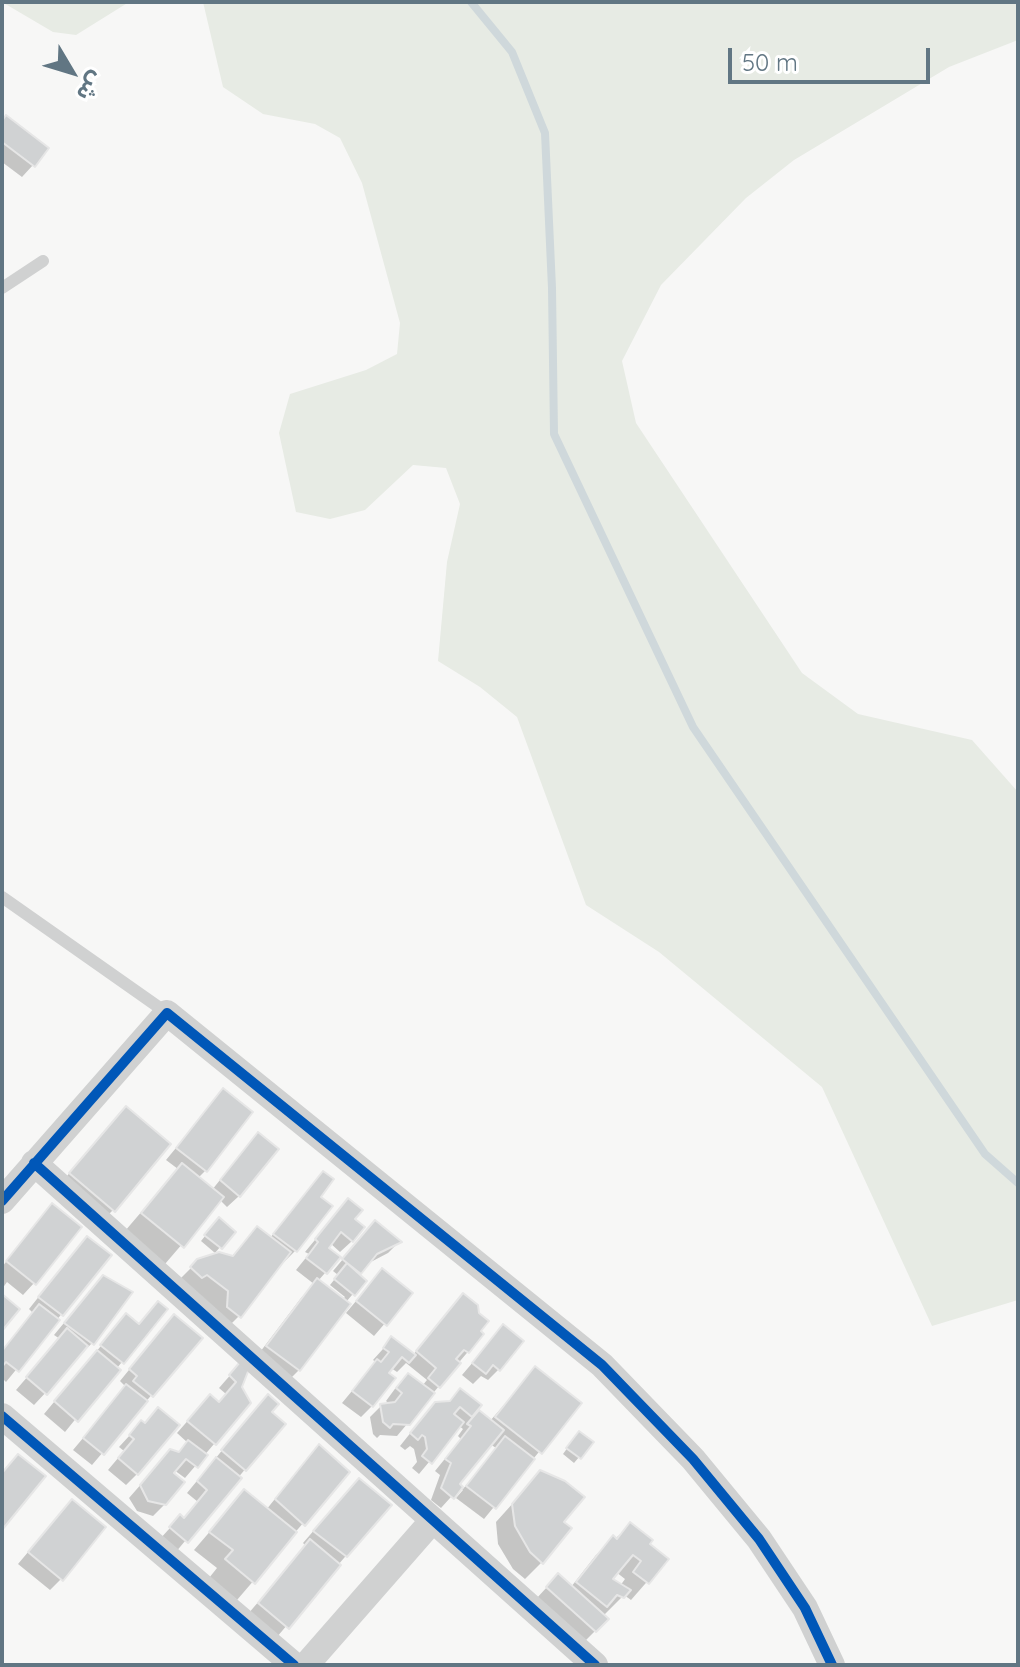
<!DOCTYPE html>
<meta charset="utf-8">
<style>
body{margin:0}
#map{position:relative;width:1020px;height:1667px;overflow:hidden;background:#f7f7f6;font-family:Quicksand,"Noto Sans Arabic",sans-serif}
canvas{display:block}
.frame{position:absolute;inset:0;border:4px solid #617683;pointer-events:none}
.north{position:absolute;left:32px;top:32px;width:80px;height:80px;-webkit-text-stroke:6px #fff;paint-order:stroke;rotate:128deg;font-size:22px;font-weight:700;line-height:32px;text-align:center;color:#617683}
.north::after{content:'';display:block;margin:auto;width:28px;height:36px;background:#617683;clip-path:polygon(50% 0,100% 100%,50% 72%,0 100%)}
.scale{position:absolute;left:728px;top:48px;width:202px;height:36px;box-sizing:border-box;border:4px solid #617683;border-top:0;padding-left:10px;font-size:24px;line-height:28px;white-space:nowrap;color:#617683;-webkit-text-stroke:6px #fff;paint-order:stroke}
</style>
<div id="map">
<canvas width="1020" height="1667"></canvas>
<div class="frame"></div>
<div class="north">ش</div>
<div class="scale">50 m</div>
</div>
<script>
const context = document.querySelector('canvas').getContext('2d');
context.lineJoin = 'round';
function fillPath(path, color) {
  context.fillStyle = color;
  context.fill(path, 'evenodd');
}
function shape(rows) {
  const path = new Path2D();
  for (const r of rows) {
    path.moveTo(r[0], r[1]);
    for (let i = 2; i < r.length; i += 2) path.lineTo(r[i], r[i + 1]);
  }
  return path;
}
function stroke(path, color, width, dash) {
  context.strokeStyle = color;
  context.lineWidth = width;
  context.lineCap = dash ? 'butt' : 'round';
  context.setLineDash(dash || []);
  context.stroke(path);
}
const green = shape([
 [2,2,129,2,76,35,53,32],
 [203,2,1018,2,1018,40,949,67,794,160,746,198,661,285,622,361,636,423,802,673,858,714,972,740,1018,792,1018,1300,932,1326,822,1087,659,952,586,905,517,717,480,687,438,661,447,562,460,504,446,468,413,465,365,510,330,519,296,512,279,433,290,394,366,370,397,354,400,323,362,183,340,138,315,124,263,114,223,87]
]);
const shadow = shape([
 [2,122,33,165,22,177,2,162],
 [223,1091,205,1171,198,1178,212,1190,247,1146,239,1196,227,1207,220,1200,165,1264,125,1231,178,1169,166,1160],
 [126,1108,113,1210,96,1227,54,1191],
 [323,1173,318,1197,330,1206,295,1251,284,1262,282,1261,239,1316,222,1333,180,1279,198,1261,231,1257,257,1228,270,1238],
 [348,1200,353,1220,352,1241,340,1252,330,1243,326,1248,338,1258,318,1281,342,1300,345,1297,330,1285,338,1275,333,1271,364,1234,399,1242,388,1253,367,1264,357,1275,364,1281,346,1302,299,1370,282,1387,251,1364,301,1298,314,1284,296,1270,309,1254,305,1252],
 [41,1217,34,1283,23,1295,7,1282,2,1289,2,1267],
 [214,1225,233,1232,215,1253,201,1241],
 [76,1250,109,1256,6,1382,2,1378,2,1351,33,1313,29,1309],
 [382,1270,411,1293,374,1336,346,1313],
 [92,1289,92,1343,34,1405,16,1390,60,1339,54,1335],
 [452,1307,482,1335,397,1436,380,1435,377,1438,373,1434,370,1417,381,1406,391,1405,386,1401,397,1386,422,1386,427,1380,406,1363,397,1372,391,1368,372,1406,361,1417,342,1403,376,1362,373,1360,392,1339,413,1355],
 [165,1309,65,1432,44,1414,126,1316,138,1325],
 [503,1327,499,1369,488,1380,481,1376,473,1384,462,1375],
 [163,1328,200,1338,92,1465,73,1450,126,1387,120,1381],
 [240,1364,240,1387,249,1403,185,1478,174,1470,165,1504,153,1516,137,1511,129,1498,170,1451,178,1453,188,1443,177,1433,199,1408,218,1404,226,1394,219,1388],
 [535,1369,579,1403,484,1519,456,1498,463,1490,460,1487,441,1508,431,1500,440,1475,435,1471,461,1439,458,1436,463,1429,459,1426,419,1474,412,1468,417,1462,414,1449,410,1446,405,1450,400,1446,424,1416,448,1403,475,1409,490,1421],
 [490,1444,496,1448,463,1489,457,1485],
 [257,1408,269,1412,283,1424,175,1553,159,1540,180,1517,183,1519,198,1502,187,1493],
 [141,1423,137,1474,126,1485,108,1470,124,1451,119,1447],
 [574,1439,591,1443,574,1463,563,1454],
 [308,1458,347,1472,237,1600,209,1578,217,1568,194,1550,244,1492,266,1510],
 [541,1472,561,1522,542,1562,525,1579,513,1569,498,1544,496,1522],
 [348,1491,389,1505,271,1644,242,1621,306,1546,303,1543],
 [61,1513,61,1579,50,1590,18,1564],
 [631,1525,647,1544,666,1560,631,1600,624,1595,603,1616,595,1631,584,1642,536,1599,547,1587,571,1587,596,1555],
 [616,1572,625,1579,620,1586,610,1580]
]);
const stream = shape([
 [471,2,512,52,545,133,552,288,554,434,693,727,985,1154,1018,1183]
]);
const building = shape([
 [6,115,49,148,35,167,2,142,2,121,6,115],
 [223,1088,253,1112,207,1172,176,1148,223,1088],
 [126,1106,171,1144,115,1212,69,1173,126,1106],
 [258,1132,279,1149,240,1197,220,1180,258,1132],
 [182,1163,224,1197,184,1248,141,1213,182,1163],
 [323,1171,334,1179,321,1197,333,1206,297,1252,273,1234,323,1171],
 [348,1198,363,1210,355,1219,365,1227,353,1242,341,1232,329,1248,341,1257,327,1274,306,1258,318,1242,315,1239,348,1198],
 [52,1203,82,1227,36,1285,6,1261,52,1203],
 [219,1217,236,1232,222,1249,204,1235,219,1217],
 [375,1220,402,1242,377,1254,361,1274,342,1259,375,1220],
 [257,1226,291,1252,241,1318,227,1307,228,1291,207,1275,202,1278,190,1267,197,1259,219,1252,233,1256,257,1226],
 [87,1236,112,1255,63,1316,38,1297,87,1236],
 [347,1263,367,1281,355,1296,334,1279,347,1263],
 [382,1268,413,1293,387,1326,356,1301,382,1268],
 [103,1275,133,1292,94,1345,64,1323,103,1275],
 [317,1278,351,1304,300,1371,266,1346,317,1278],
 [463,1293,478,1305,479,1313,489,1321,481,1331,484,1334,469,1353,464,1350,456,1359,461,1363,440,1388,428,1378,436,1368,416,1351,463,1293],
 [2,1294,20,1309,2,1331,2,1294],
 [158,1301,168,1309,124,1364,100,1345,126,1313,139,1324,158,1301],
 [39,1304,60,1320,19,1372,6,1362,2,1367,2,1351,39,1304],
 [174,1314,203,1338,153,1397,133,1381,137,1376,129,1369,174,1314],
 [503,1324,524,1341,500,1371,493,1365,486,1374,472,1363,503,1324],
 [67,1328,88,1346,47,1395,26,1377,67,1328],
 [391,1336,416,1355,409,1363,402,1357,389,1373,396,1378,373,1407,352,1391,377,1359,381,1362,389,1352,383,1348,391,1336],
 [97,1350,121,1370,78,1422,54,1401,97,1350],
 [240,1362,249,1369,242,1387,251,1403,216,1445,187,1421,210,1394,219,1402,236,1382,229,1375,240,1362],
 [535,1366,582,1403,542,1454,495,1417,535,1366],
 [408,1373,435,1393,410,1425,393,1424,390,1428,383,1422,380,1404,395,1402,402,1393,396,1388,408,1373],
 [126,1384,148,1401,104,1455,83,1438,126,1384],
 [460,1388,482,1405,472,1417,460,1407,454,1414,464,1422,432,1464,422,1456,427,1449,425,1437,422,1435,418,1440,410,1433,435,1402,450,1401,460,1388],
 [268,1394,279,1404,272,1412,286,1424,246,1471,221,1450,268,1394],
 [158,1407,180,1425,138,1475,118,1458,134,1439,129,1435,141,1420,145,1423,158,1407],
 [479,1410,504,1430,460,1484,463,1487,454,1499,441,1488,451,1463,445,1459,471,1426,467,1424,479,1410],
 [579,1431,594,1442,581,1459,566,1448,579,1431],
 [505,1436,535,1459,496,1509,466,1486,505,1436],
 [188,1440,208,1455,198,1468,186,1459,174,1473,185,1482,166,1505,148,1501,140,1485,170,1449,179,1452,188,1440],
 [319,1444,350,1472,305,1526,275,1499,319,1444],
 [18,1454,46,1476,2,1530,2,1473,18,1454],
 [216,1457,242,1478,188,1543,169,1527,180,1514,184,1518,207,1490,197,1481,216,1457],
 [540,1470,565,1481,585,1497,564,1522,572,1528,543,1564,530,1552,515,1526,512,1504,540,1470],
 [359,1478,392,1505,347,1557,313,1531,359,1478],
 [244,1489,297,1532,255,1584,225,1559,233,1550,209,1532,244,1489],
 [72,1499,106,1527,63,1581,28,1552,72,1499],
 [630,1522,653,1540,650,1544,669,1559,649,1584,633,1572,641,1561,633,1555,613,1579,631,1590,624,1598,617,1595,607,1607,576,1582,613,1535,617,1539,630,1522],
 [310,1539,341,1565,289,1629,258,1603,310,1539],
 [558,1573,609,1619,596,1632,546,1587,558,1573]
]);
const service = shape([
 [2,288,43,261],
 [2,897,167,1013]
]);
const minor = shape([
 [34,1163,595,1665],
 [2,1201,167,1013,602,1365,693,1459,759,1539,805,1608,832,1665],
 [2,1416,294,1665],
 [306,1665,433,1520]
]);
const cycleway = shape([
 [34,1163,595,1665],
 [2,1201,167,1013,602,1365,693,1459,759,1539,805,1608,832,1665],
 [2,1416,294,1665]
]);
fillPath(green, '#e7ebe4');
fillPath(shadow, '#0003');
stroke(stream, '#cfd8db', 8);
fillPath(building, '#d0d2d3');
stroke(building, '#e6e6e6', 2);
stroke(service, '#d0d1d1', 12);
stroke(minor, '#d0d1d1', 26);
stroke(cycleway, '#0057b8', 10);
</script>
